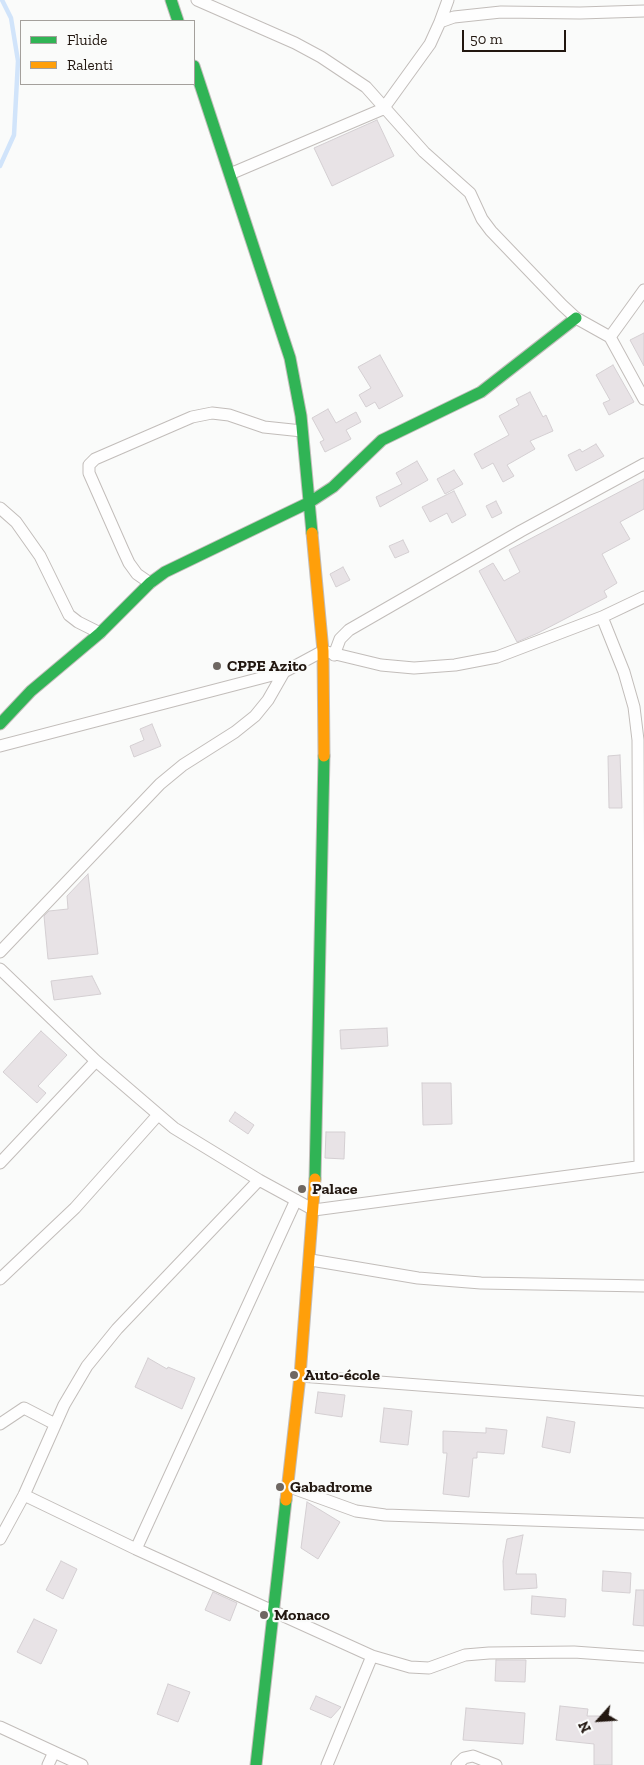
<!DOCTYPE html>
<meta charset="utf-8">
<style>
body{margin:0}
#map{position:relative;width:644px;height:1765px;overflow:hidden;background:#fafbfa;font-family:"Zilla Slab",serif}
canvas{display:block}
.legend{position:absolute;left:20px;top:20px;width:175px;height:65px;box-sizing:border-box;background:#fafbfa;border:1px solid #a4a09c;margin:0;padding:6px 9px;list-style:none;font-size:15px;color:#221710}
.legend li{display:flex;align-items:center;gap:10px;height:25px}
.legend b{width:25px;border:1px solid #a4a09c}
.north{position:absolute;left:574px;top:1695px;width:50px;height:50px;-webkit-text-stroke:4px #fafbfa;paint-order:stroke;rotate:244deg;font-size:14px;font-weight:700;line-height:20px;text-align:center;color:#221710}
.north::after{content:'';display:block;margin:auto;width:18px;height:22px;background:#221710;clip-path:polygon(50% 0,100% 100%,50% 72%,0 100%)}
.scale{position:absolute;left:462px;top:30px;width:104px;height:22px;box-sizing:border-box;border:2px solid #221710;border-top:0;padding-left:6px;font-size:15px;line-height:18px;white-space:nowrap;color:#221710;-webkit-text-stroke:4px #fafbfa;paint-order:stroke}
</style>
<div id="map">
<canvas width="644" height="1765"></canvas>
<ul class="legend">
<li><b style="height:6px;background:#30b455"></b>Fluide</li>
<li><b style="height:6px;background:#ff9f0a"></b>Ralenti</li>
</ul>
<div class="north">N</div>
<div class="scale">50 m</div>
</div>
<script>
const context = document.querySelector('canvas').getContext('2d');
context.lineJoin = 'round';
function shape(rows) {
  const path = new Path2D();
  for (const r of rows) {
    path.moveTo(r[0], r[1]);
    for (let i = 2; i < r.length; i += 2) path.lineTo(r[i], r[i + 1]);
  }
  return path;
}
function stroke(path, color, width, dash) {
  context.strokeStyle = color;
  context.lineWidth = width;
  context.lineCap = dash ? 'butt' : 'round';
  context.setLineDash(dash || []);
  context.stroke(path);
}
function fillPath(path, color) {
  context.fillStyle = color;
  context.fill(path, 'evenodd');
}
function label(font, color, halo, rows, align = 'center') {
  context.font = font + ' "Zilla Slab",serif';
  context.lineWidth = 4.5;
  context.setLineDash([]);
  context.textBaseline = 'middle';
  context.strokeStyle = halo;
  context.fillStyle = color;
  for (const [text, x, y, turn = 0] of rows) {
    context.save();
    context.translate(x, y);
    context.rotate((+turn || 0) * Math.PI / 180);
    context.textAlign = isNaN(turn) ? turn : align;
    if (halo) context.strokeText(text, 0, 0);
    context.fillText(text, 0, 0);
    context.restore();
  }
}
const stream = shape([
 [0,166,14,135,18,61,11,18,2,0]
]);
const building = shape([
 [377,120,394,156,332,186,314,148,377,120],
 [644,333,644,366,630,340,644,333],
 [380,355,403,396,379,409,375,402,366,407,359,395,371,388,358,367,380,355],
 [613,365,634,402,609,415,603,403,610,400,596,375,613,365],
 [530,392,543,417,546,415,553,431,530,441,535,449,507,465,514,476,503,482,493,463,482,469,474,454,509,435,499,416,519,405,516,399,530,392],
 [328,409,336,423,356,412,361,422,346,430,351,439,325,452,320,442,324,440,312,418,328,409],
 [596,444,604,456,576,471,568,455,580,449,582,452,596,444],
 [417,461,428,480,380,507,376,497,402,484,396,473,417,461],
 [454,470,463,484,445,494,437,479,454,470],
 [644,479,644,509,620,522,630,539,602,554,617,583,604,591,607,597,538,633,517,642,479,571,493,563,504,581,520,572,509,550,644,479],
 [454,491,466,515,452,523,447,513,430,522,422,507,454,491],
 [496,501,502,513,492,518,486,506,496,501],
 [403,540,409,552,395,558,389,546,403,540],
 [343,567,350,580,336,587,330,574,343,567],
 [152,724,161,746,134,757,130,746,144,740,140,729,152,724],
 [620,755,622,808,609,808,608,756,620,755],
 [88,874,98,954,48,959,44,916,49,911,68,909,67,896,88,874],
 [92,976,101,994,54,1000,51,981,92,976],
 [387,1028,388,1046,341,1049,340,1030,387,1028],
 [41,1031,67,1055,38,1086,46,1093,37,1103,3,1072,41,1031],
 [422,1083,451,1083,452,1124,423,1125,422,1083],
 [235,1112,254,1125,248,1134,229,1121,235,1112],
 [326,1132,345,1132,344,1159,325,1158,326,1132],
 [148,1358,167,1369,168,1367,195,1378,182,1409,135,1387,148,1358],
 [318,1392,345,1395,342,1417,315,1413,318,1392],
 [384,1408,412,1411,408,1445,380,1442,384,1408],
 [547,1417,575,1422,570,1453,542,1447,547,1417],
 [486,1428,507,1430,504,1454,477,1452,477,1458,473,1458,469,1497,443,1494,447,1453,443,1453,443,1431,486,1433,486,1428],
 [307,1502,340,1522,318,1559,301,1548,307,1502],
 [523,1535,516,1574,536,1574,537,1588,504,1590,503,1561,507,1539,523,1535],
 [61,1561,77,1569,63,1599,46,1590,61,1561],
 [603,1571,631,1573,630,1593,602,1591,603,1571],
 [636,1590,644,1590,644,1626,633,1625,636,1590],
 [213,1592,237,1603,230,1621,205,1610,213,1592],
 [532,1596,566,1599,565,1617,531,1614,532,1596],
 [34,1619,57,1630,41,1664,17,1652,34,1619],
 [496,1660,526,1660,525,1682,495,1681,496,1660],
 [168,1684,190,1692,178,1722,157,1714,168,1684],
 [316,1696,341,1707,331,1718,310,1709,316,1696],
 [560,1706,588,1709,587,1716,612,1716,612,1765,594,1765,594,1744,556,1740,560,1706],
 [466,1708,525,1713,523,1744,463,1740,466,1708]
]);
const street = shape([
 [197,0,295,43,321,57,366,87,424,152,470,193,482,219,491,231,562,305,576,318,610,337,644,399],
 [440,22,448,0],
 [230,174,383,109,430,44,440,22,454,17,501,12,580,13,644,11],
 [610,337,644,290],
 [0,508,16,522,40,556,69,615,78,622,100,633],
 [150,583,137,574,129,563,123,550,89,473,89,465,95,459,192,417,212,413,229,415,264,427,302,431],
 [602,617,624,672,634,707,638,740,640,1166],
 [334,655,340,639,349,630,521,531,644,464],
 [0,746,284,672,323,651,381,665,414,668,455,665,497,657,602,617,644,597],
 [0,952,160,784,183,765,235,732,255,716,268,700,284,672],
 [0,969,96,1061,0,1163],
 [96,1061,174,1128,259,1180,314,1210,644,1166],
 [311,1260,418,1278,481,1283,644,1286],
 [0,1279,75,1208,157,1116],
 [300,1376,644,1402],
 [0,1424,24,1408,55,1424],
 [287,1486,356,1511,385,1515,644,1524],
 [24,1495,136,1549,372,1656,410,1667,429,1668,465,1655,489,1653,574,1652,644,1657],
 [0,1539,24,1495,64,1405,87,1366,117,1329,259,1180],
 [136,1549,296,1200],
 [0,1727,82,1765],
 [48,1765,54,1752],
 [327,1765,372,1656],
 [457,1765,464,1758,473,1756,496,1765]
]);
const fast = shape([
 [171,0,178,21],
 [194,66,290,358,301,416,312,533],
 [0,724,31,691,100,633,150,583,165,572,310,502,333,487,382,440,481,392,576,318],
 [315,1179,324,756],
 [256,1765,286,1500]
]);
const slow = shape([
 [312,533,323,651,324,756],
 [286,1500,300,1376,315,1179]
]);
const markers = [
 [217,666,5,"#6e6762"],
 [302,1189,5,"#6e6762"],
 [294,1375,5,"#6e6762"],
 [280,1487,5,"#6e6762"],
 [264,1615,5,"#6e6762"]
];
const poiNames = [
 ["CPPE Azito",227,666],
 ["Palace",312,1189],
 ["Auto-école",304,1375],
 ["Gabadrome",290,1487],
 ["Monaco",274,1615]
];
stroke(stream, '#d1e4fa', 4.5);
fillPath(building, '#e8e3e6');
stroke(building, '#d4cfd2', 1);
stroke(street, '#c2bdba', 13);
stroke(fast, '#c2bdba', 13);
stroke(slow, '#c2bdba', 13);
stroke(street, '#fefefe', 11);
stroke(fast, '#30b455', 11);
stroke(slow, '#ff9f0a', 11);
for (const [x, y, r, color] of markers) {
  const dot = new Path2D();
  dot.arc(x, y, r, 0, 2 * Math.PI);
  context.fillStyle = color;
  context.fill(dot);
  stroke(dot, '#fafbfa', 2);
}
label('bold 16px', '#221710', '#fafbfa', poiNames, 'left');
</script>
